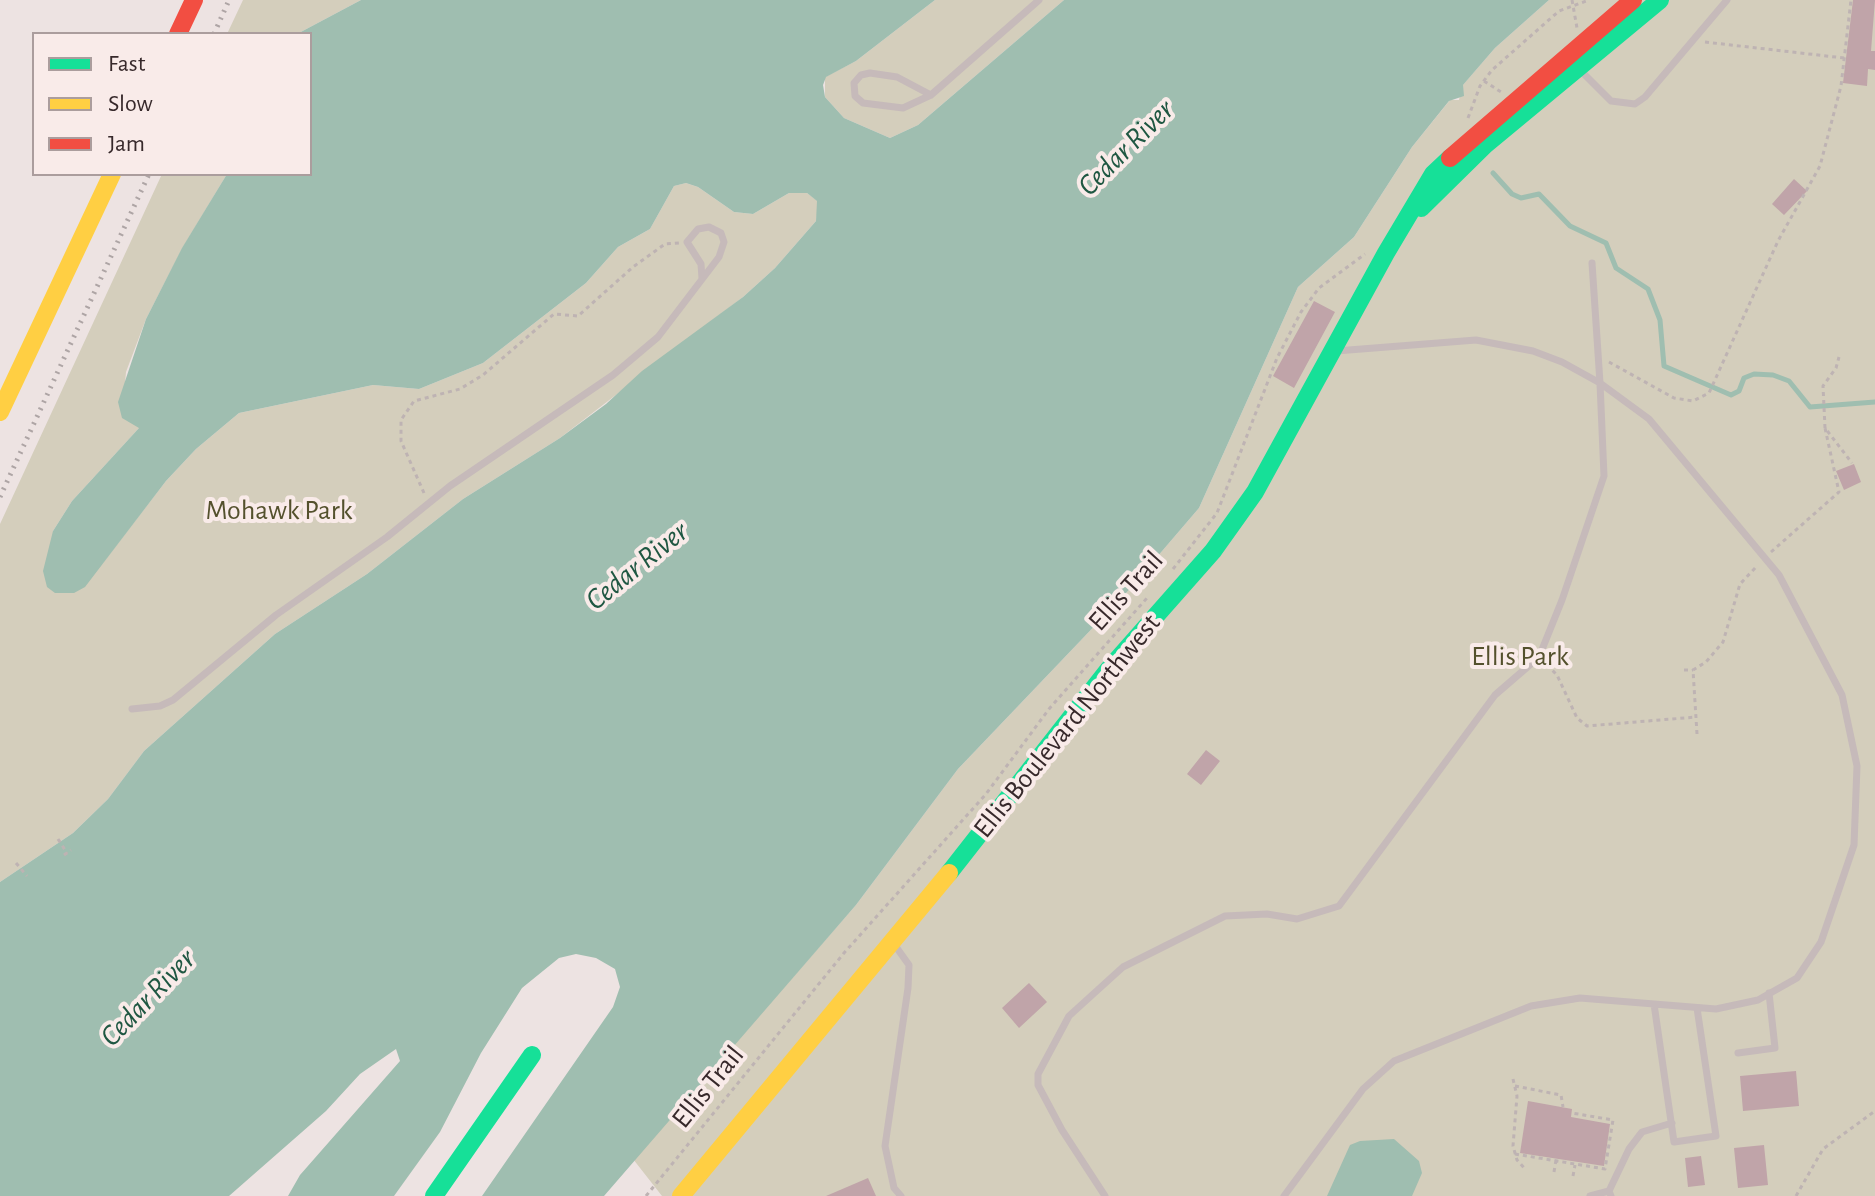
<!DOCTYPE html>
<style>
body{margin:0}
#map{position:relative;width:1875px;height:1196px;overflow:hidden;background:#ede3e2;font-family:"Alegreya Sans",sans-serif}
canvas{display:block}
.legend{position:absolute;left:32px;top:32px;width:280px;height:144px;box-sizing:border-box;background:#f9ebe9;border:2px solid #ab9d9d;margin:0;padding:10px 14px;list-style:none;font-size:24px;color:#37292b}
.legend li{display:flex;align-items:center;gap:16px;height:40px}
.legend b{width:40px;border:2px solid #ab9d9d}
</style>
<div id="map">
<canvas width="1875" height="1196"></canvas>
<ul class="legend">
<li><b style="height:10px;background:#16e098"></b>Fast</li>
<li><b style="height:10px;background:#ffcf43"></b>Slow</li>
<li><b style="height:10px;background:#f24e42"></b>Jam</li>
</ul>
</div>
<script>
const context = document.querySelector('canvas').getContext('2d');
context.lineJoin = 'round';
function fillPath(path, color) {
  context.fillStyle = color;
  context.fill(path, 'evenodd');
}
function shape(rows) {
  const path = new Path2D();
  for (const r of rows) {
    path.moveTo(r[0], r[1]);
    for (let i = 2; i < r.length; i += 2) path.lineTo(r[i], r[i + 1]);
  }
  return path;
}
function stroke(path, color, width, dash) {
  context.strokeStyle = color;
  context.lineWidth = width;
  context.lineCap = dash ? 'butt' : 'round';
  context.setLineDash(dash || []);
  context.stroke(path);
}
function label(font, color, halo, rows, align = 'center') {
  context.font = font + ' "Alegreya Sans",sans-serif';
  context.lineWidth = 8;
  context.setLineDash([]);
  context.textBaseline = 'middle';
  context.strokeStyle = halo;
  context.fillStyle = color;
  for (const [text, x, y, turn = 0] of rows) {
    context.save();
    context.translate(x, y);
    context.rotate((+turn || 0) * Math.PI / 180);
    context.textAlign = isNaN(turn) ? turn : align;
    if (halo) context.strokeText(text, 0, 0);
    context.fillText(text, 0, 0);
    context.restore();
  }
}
const green = shape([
 [243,0,361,0,297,34,227,34],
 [935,0,1064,0,918,125,890,138,844,118,825,97,825,77,856,61],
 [1549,0,1875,0,1875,1196,662,1196,633,1159,856,905,958,769,1127,592,1199,508,1298,287,1354,237,1412,147,1450,100,1459,100,1462,86,1495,48],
 [162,174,227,174,182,249,146,319,126,372,122,417,140,427,72,501,53,531,101,565,166,481,196,449,239,413,373,385,419,389,483,363,586,283,618,247,650,229,674,186,686,183,698,187,734,212,753,214,789,193,807,193,819,202,816,221,775,268,743,297,560,438,463,499,367,574,275,634,144,751,108,799,73,833,0,882,0,524]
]);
const water = shape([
 [361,0,935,0,856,61,826,77,823,85,825,97,844,118,890,138,918,125,1064,0,1549,0,1495,48,1463,85,1464,96,1449,101,1412,147,1354,237,1298,287,1199,508,1127,592,958,769,856,905,604,1196,482,1196,613,1007,620,987,615,969,596,958,576,954,559,958,522,988,481,1053,440,1132,394,1196,288,1196,300,1175,400,1061,396,1049,360,1074,326,1111,229,1196,0,1196,0,882,73,833,108,799,144,751,275,634,367,574,463,499,560,438,606,404,642,371,743,297,775,268,816,221,817,201,807,193,789,193,753,214,734,212,698,187,686,183,674,186,650,229,618,247,586,283,483,363,419,389,373,385,239,413,196,449,166,481,85,587,74,593,55,593,47,587,43,571,53,531,72,501,139,428,122,418,118,402,146,319,182,248,227,174,310,174,310,34,297,34],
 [1394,1139,1419,1161,1422,1173,1412,1196,1327,1196,1350,1145,1360,1141]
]);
const stream = shape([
 [1493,173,1512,194,1521,198,1539,194,1570,226,1606,243,1616,268,1648,289,1660,320,1664,366,1731,395,1739,391,1744,378,1754,374,1773,375,1789,381,1810,407,1875,402]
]);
const building = shape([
 [1853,0,1875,0,1871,51,1875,51,1875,70,1868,69,1867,86,1843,83],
 [1794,179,1807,191,1784,215,1772,204],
 [1314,301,1335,312,1294,388,1273,376],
 [1854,464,1861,482,1844,490,1836,471],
 [1206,750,1220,761,1201,785,1187,774],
 [1029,983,1047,1002,1019,1028,1002,1008],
 [1796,1071,1799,1106,1743,1111,1740,1076],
 [1528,1101,1572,1109,1571,1117,1610,1124,1604,1166,1520,1153],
 [1764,1145,1768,1185,1738,1188,1734,1148],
 [1701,1156,1705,1185,1688,1187,1685,1158],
 [868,1178,876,1196,826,1196]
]);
const path = shape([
 [1572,0,1577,28],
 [1705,42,1844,58],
 [1484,81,1501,92],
 [1468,118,1480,86,1492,70,1559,11,1589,0],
 [1609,362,1674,398,1693,401,1709,393,1778,241,1820,166,1841,86,1851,0],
 [1825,428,1823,386,1836,368,1839,357],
 [424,493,401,441,401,420,414,401,460,389,483,375,554,314,578,316,633,267,665,244,679,243],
 [1771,552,1839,492,1825,428,1852,463],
 [1173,569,1217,513,1277,358,1301,312,1319,288,1365,254],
 [1547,665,1557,675,1577,718,1587,726,1696,717],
 [1684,670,1693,670],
 [1697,734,1693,670,1706,662,1723,642,1740,584,1757,566],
 [58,839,67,853],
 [64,855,71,850],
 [16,863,27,876],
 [1513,1079,1517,1096,1513,1146,1517,1160,1525,1169],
 [1515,1086,1561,1095,1563,1107],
 [1515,1154,1605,1169,1613,1120,1572,1113],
 [1554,1172,1556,1160],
 [1573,1176,1575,1165],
 [646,1196,844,953,986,794,1049,709,1147,598],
 [1796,1196,1823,1149,1875,1111]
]);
const lane = shape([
 [1578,68,1611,101,1635,104,1645,97,1727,0],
 [931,95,897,77,870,73,861,75,854,83,855,96,863,103,903,108,931,95,1039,0],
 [132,709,160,706,173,700,276,615,387,537,450,486,613,375,658,337,719,257,724,242,721,233,709,227,698,229,687,242,701,264,702,278],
 [894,944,909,965,908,988,885,1146,894,1188,901,1196],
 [1654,1004,1674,1142,1716,1136,1697,1008],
 [1738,1053,1775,1048,1769,993],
 [1609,1191,1629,1149,1642,1132,1672,1123],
 [1105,1196,1062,1130,1038,1085,1038,1074,1069,1016,1123,967,1225,916,1267,914,1297,919,1339,906,1495,695,1539,657,1562,600,1604,476,1600,383,1562,362,1533,351,1476,340,1336,351],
 [1284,1196,1363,1089,1394,1061,1531,1006,1580,998,1716,1009,1758,1000,1797,978,1821,942,1854,845,1857,766,1842,695,1779,575,1649,419,1600,383,1592,263],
 [1590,1196,1609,1191,1611,1196]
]);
const fast = shape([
 [1421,208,1485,145,1660,0],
 [949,873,1108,670,1213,551,1255,492,1386,253,1433,174,1450,158],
 [434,1196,532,1055]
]);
const slow = shape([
 [0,412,112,174],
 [681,1196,949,873]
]);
const jam = shape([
 [178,34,194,0],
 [1450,158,1633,0]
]);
const rail = shape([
 [214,34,229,0],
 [0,497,149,174]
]);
const parkNames = [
 ["Mohawk Park",279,511],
 ["Ellis Park",1520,657]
];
const streetNames = [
 ["Ellis Trail",1126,591,-48],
 ["Ellis Boulevard Northwest",1067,726,-51],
 ["Ellis Trail",708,1087,-51]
];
const waterNames = [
 ["Cedar River",1126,148,-45],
 ["Cedar River",637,566,-39],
 ["Cedar River",148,998,-46]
];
fillPath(green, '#d4cebc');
fillPath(water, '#9fbeb0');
stroke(stream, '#9fbeb0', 5);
fillPath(building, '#c0a4a9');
stroke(path, '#beb3b3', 3, [4, 4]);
stroke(lane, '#c6baba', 7);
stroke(fast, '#16e098', 18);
stroke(slow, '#ffcf43', 18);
stroke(jam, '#f24e42', 18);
stroke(rail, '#aea5a5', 5, [2, 6]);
label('28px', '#54512d', '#f9ebe9', parkNames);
label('28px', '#37292b', '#f9ebe9', streetNames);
label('italic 30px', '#1f5742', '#f9ebe9', waterNames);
</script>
